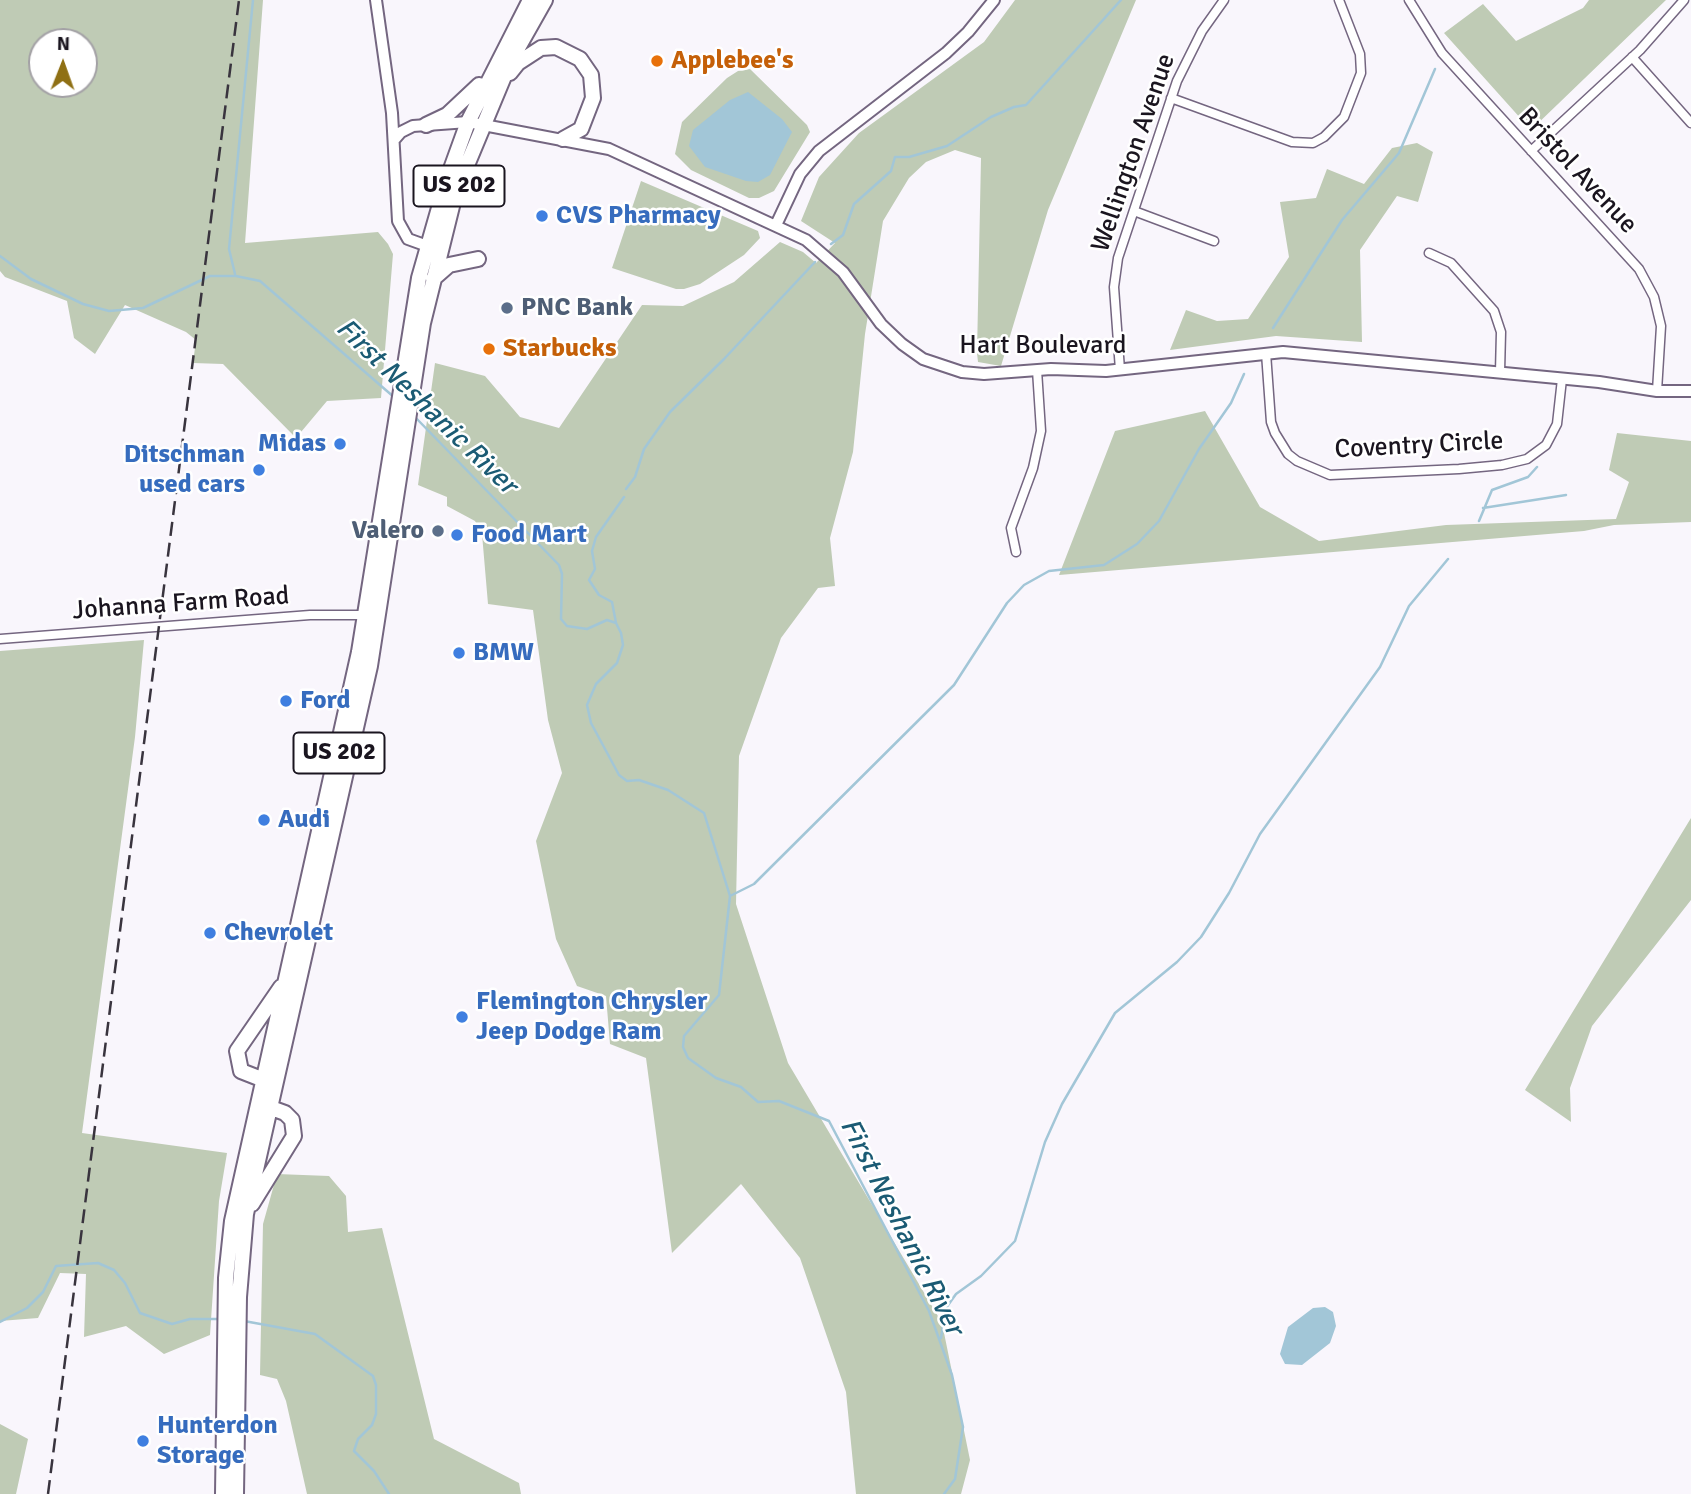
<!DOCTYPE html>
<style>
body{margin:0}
#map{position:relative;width:1691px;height:1494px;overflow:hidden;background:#f9f6fc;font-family:Signika,sans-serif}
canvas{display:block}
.north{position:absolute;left:28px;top:28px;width:70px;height:70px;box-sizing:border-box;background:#fff;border:2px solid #a3a1a5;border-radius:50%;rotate:1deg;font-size:19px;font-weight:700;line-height:28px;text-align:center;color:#1a151f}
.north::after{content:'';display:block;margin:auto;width:24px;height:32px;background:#8f7014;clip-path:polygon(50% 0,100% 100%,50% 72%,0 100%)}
</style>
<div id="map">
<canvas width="1691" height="1494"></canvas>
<div class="north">N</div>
</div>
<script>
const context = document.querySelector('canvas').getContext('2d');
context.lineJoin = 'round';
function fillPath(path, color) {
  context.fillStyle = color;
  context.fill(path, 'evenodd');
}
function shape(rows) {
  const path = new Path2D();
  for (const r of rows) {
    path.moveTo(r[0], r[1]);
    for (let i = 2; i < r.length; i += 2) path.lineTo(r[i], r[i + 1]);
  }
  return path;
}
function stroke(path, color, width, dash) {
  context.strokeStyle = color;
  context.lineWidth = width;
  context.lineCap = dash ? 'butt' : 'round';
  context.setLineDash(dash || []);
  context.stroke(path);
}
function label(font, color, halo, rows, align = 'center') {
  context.font = font + ' Signika,sans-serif';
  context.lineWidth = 5;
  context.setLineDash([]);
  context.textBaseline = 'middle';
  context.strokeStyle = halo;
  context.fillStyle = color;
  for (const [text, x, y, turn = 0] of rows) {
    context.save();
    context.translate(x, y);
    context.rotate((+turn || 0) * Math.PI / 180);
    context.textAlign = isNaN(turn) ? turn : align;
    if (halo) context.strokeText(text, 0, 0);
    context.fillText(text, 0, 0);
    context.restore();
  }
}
const green = shape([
 [0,0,263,0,245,243,378,232,388,244,393,254,381,398,327,401,296,438,223,364,193,363,196,340,186,332,125,305,95,354,74,338,67,301,5,277,0,271],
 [42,42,84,42,84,84,42,84],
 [1015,0,1136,0,1048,210,1001,366,978,362,977,353,981,158,955,150,926,162,909,178,883,221,865,334,853,452,830,538,835,586,818,588,781,638,739,756,736,904,788,1063,942,1323,970,1460,961,1494,856,1494,846,1392,800,1258,741,1184,672,1253,646,1058,610,1044,606,996,577,986,556,939,536,841,562,773,548,720,533,610,488,604,482,534,475,521,447,506,447,497,418,485,435,363,485,376,520,417,559,428,642,305,683,306,734,282,780,242,803,252,816,263,835,243,801,221,819,177,859,133,984,42],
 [1589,0,1666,0,1531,130,1444,33,1483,4,1516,41,1583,8],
 [750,69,807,125,810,132,774,191,759,198,749,198,691,170,675,154,682,122,727,78,738,71],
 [1417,143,1433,152,1418,202,1397,196,1360,250,1362,342,1276,336,1170,350,1186,310,1217,321,1248,319,1289,257,1280,202,1316,198,1327,169,1364,184,1392,148],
 [641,181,758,231,760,238,744,255,700,284,684,289,676,289,612,268],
 [1205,411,1260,507,1319,541,1446,525,1616,519,1629,482,1609,470,1617,433,1691,441,1691,522,1614,525,1584,531,1059,575,1115,431],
 [144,640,135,737,82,1133,227,1153,219,1201,210,1335,164,1354,126,1326,84,1337,86,1274,60,1273,38,1318,0,1321,0,651],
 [1691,818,1691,900,1592,1026,1570,1088,1571,1122,1525,1090],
 [277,1174,329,1176,346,1196,348,1232,382,1228,434,1439,519,1483,521,1494,307,1494,286,1401,277,1379,260,1375,263,1224],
 [0,1424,28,1439,16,1494,0,1494]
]);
const water = shape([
 [748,92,782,119,792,132,770,175,758,182,746,181,705,167,689,146,693,130,730,100],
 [1325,1307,1333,1312,1336,1326,1330,1343,1302,1365,1285,1364,1280,1354,1288,1327,1313,1308]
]);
const stream = shape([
 [831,244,843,235,854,204,891,171,895,157,909,157,947,146,991,117,1014,107,1026,105,1121,0],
 [0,256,31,279,83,304,109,311,143,308,210,276,236,276,260,281,395,398],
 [235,274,229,249,253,0],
 [1273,328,1342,220,1399,153,1435,69],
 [415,417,559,565,562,574,561,619,567,626,587,629,607,620,616,623,621,633,623,645,617,663,596,684,587,705,591,723,619,775,627,781,639,780,668,790,704,813,730,896,719,995,684,1036,683,1047,688,1058,716,1078,741,1087,758,1102,779,1101,829,1121,929,1311,952,1375,963,1427,955,1479,944,1494],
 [626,489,635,477,644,449,670,412,724,359,815,262],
 [1483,508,1566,495],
 [1479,521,1492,490,1528,477,1537,467],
 [616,623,612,602,599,595,589,580,595,569,592,551,596,537,624,497],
 [730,896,754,884,954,685,1007,603,1024,585,1049,571,1104,565,1137,544,1159,521,1199,449,1231,403,1244,374],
 [244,1321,315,1334,373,1376,376,1385,376,1414,372,1425,358,1439,354,1451,374,1471,389,1494],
 [0,1322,27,1308,43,1292,56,1266,98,1263,114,1270,125,1283,140,1313,172,1324,190,1319,220,1319],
 [941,1338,946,1308,956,1294,981,1276,1015,1241,1045,1142,1062,1104,1115,1013,1177,962,1201,937,1229,893,1260,834,1380,667,1409,606,1448,559]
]);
const street = shape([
 [1409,0,1442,53,1639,269,1654,297,1661,326,1657,391],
 [1632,57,1691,123],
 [1171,98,1292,142,1313,143,1324,137,1344,117,1361,73,1360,54,1339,0],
 [1531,151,1640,50,1684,0],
 [1134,211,1214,241],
 [1429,253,1451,263,1494,311,1501,332,1500,372],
 [1266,353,1271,422,1275,433,1288,454,1297,461,1330,475,1459,469,1502,465,1527,459,1546,445,1557,424,1562,379],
 [1120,370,1114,287,1118,258,1177,81,1202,31,1224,0],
 [1016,552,1011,528,1033,468,1041,431,1037,370],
 [0,639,310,615,366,615]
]);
const secondary = shape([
 [376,0,392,113,398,221,408,239,433,248],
 [394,140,401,132,413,126,468,122,609,149,806,240,843,272,881,324,902,344,923,359,962,372,984,374,1051,369,1106,371,1283,352,1599,382,1657,391,1691,391],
 [776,225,800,174,819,151,946,53,968,32,994,0]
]);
const highway = shape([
 [510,73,518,63,541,48,556,47,580,59,591,75,593,98,581,129,563,139],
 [426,125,447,115,479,85],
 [433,279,449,265,478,259],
 [269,1082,241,1071,237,1051,281,987],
 [252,1204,294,1136,292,1120,285,1113,263,1105],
 [223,1494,226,1278,232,1221,359,652,419,278,447,180,468,122,530,0],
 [236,1494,239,1297,246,1214,370,666,423,323,455,194,510,62,545,0]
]);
const rail = shape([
 [48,1494,239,0]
]);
const markers = [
 [657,61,7,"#e8710a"],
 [542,216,7,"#3f7fe0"],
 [507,308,7,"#5c6f8a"],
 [489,349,7,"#e8710a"],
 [340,444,7,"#3f7fe0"],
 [259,470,7,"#3f7fe0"],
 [438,531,7,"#5c6f8a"],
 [457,535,7,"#3f7fe0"],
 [459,653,7,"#3f7fe0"],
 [286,701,7,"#3f7fe0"],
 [264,820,7,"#3f7fe0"],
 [210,933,7,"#3f7fe0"],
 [462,1017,7,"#3f7fe0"],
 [143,1441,7,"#3f7fe0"]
];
const shields = [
 [459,186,91],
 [339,753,91]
];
const shieldNames = [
 ["US 202",459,186],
 ["US 202",339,753]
];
const foodNames = [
 ["Applebee's",671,61],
 ["Starbucks",503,349]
];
const streetNames = [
 ["Wellington Avenue",1134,153,-71],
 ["Bristol Avenue",1577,171,47],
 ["Hart Boulevard",1043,346],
 ["Coventry Circle",1419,446,-3],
 ["Johanna Farm Road",181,604,-4]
];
const shopNames = [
 ["CVS Pharmacy",556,216],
 ["Midas",326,444,"right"],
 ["Ditschman",245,455,"right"],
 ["used cars",245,485,"right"],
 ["Food Mart",471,535],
 ["BMW",473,653],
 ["Ford",300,701],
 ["Audi",278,820],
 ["Chevrolet",224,933],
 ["Flemington Chrysler",476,1002],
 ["Jeep Dodge Ram",476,1032],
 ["Hunterdon",157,1426],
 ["Storage",157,1456]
];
const serviceNames = [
 ["PNC Bank",521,308],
 ["Valero",424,531,"right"]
];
const waterNames = [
 ["First Neshanic River",426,407,44],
 ["First Neshanic River",901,1227,63]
];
fillPath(green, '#bfcbb5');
fillPath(water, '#a2c6d7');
stroke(stream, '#a2c6d7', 2.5);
stroke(street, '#746680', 11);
stroke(secondary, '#746680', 14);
stroke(highway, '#746680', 18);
stroke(street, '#fff', 8);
stroke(secondary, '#fff', 10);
stroke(highway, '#fff', 14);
stroke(rail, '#39343e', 2.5, [14, 7]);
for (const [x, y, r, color] of markers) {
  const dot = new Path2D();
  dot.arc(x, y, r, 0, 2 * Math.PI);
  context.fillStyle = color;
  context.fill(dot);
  stroke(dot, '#fff', 2.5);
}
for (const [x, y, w] of shields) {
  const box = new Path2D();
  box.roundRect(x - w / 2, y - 20.5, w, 41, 5);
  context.fillStyle = '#fff';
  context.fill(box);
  stroke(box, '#1a151f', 2);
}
label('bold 24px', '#1a151f', null, shieldNames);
label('bold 26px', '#c56008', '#fff', foodNames, 'left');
label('26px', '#1a151f', '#fff', streetNames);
label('bold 26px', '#366cbe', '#fff', shopNames, 'left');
label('bold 26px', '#4e5e75', '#fff', serviceNames, 'left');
label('italic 28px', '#1b5b74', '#fff', waterNames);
</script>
